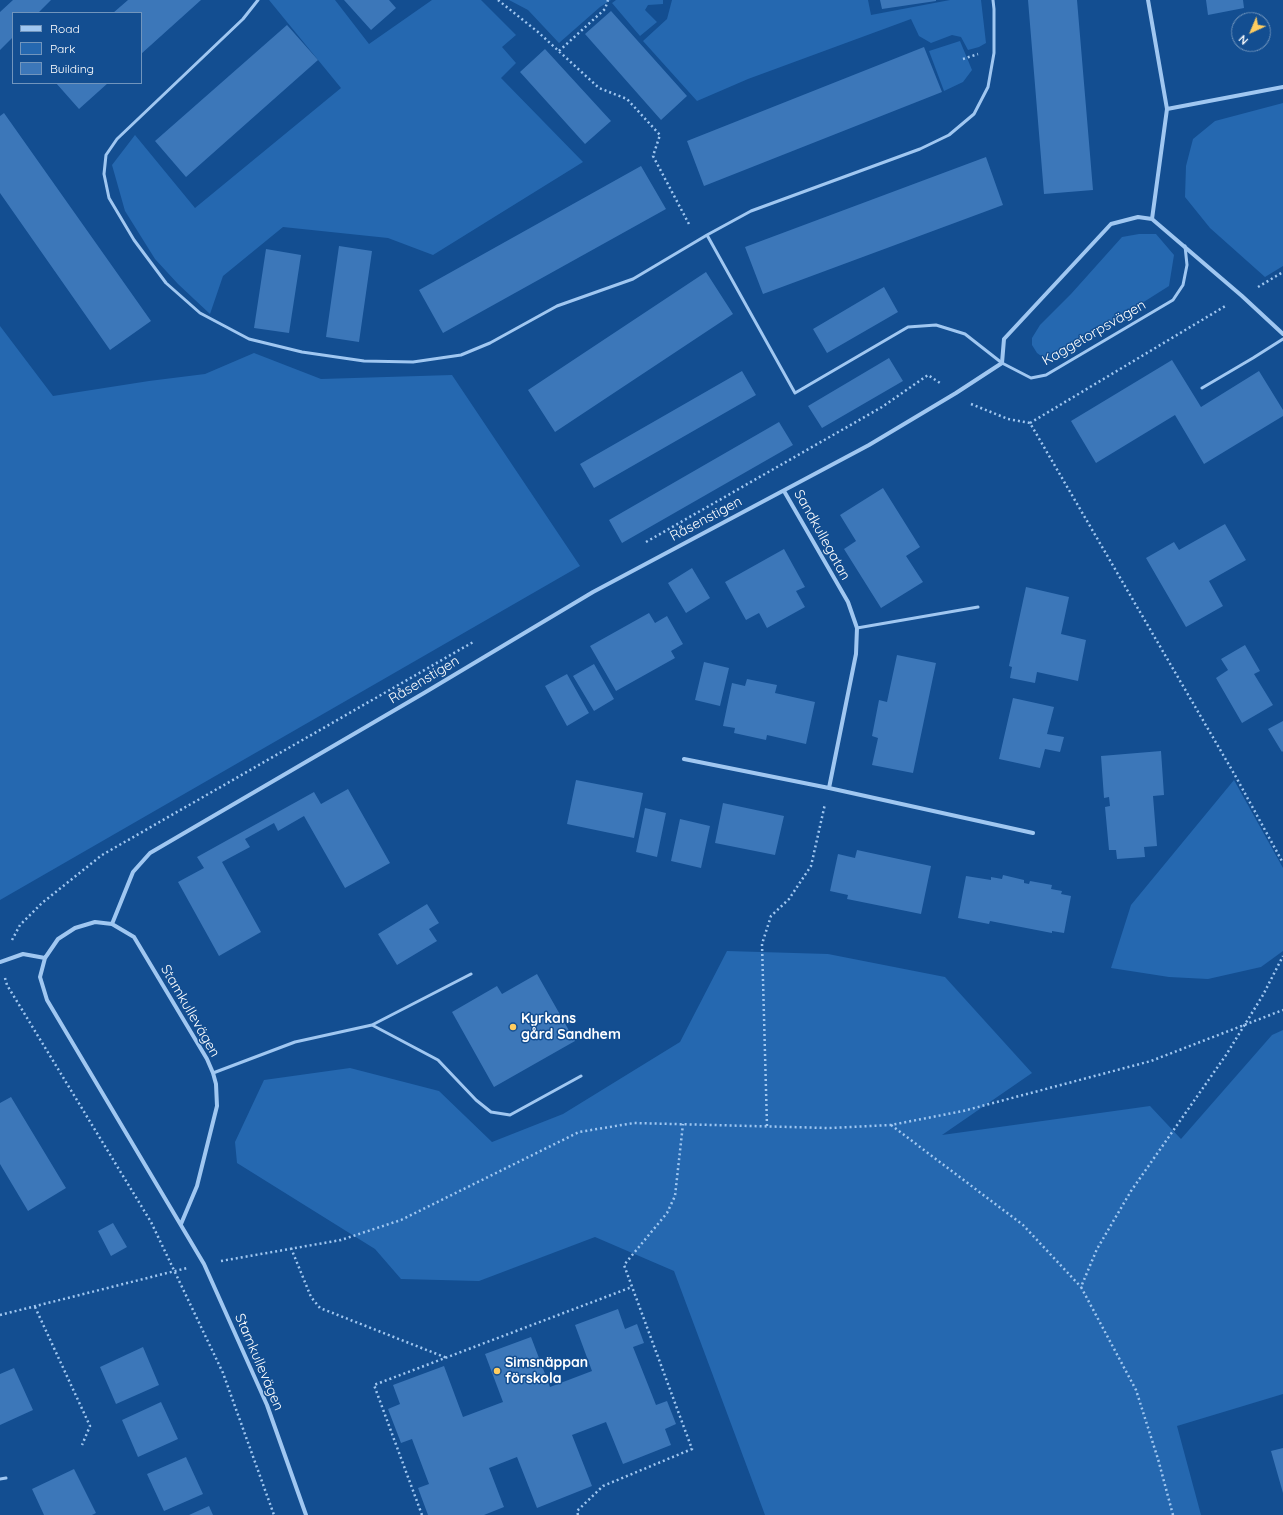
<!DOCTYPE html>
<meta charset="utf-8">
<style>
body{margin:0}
#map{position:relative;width:1283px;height:1515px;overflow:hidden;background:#134e91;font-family:Quicksand,sans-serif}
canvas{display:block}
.legend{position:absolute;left:12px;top:12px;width:130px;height:72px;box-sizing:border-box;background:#134e91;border:1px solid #7195bd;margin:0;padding:5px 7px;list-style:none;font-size:12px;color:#fff}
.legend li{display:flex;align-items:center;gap:8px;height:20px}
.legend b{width:20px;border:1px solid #7195bd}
.north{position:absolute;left:1231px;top:12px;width:40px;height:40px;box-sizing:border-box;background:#134e91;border:1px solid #7195bd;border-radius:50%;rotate:224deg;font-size:11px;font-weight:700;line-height:16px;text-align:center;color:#fff}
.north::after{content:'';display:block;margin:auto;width:14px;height:18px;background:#ffcd60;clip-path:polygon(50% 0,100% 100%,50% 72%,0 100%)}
</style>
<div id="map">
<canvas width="1283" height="1515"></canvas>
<ul class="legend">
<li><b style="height:5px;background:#a0c7f1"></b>Road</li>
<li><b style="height:11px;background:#2568b0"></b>Park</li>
<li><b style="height:11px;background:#3c77b9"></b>Building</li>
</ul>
<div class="north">N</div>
</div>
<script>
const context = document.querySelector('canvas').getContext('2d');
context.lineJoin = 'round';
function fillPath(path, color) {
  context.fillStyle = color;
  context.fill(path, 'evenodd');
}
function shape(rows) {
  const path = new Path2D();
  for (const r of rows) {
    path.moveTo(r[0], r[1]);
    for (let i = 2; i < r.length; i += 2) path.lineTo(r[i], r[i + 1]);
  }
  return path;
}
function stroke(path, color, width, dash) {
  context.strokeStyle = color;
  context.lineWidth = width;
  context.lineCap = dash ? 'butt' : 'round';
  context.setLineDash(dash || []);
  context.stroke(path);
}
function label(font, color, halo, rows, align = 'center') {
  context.font = font + ' Quicksand,sans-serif';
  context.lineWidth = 3;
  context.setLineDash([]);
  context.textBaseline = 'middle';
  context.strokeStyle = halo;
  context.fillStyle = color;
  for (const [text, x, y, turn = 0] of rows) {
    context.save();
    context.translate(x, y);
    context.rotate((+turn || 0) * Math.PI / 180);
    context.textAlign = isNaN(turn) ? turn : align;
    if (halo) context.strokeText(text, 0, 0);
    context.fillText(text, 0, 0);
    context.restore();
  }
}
const green = shape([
 [269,0,335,0,369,44,432,0,481,0,516,35,502,47,516,63,501,78,583,162,433,255,388,238,283,227,223,276,210,314,178,284,155,259,125,211,112,165,135,135,195,208,341,88],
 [509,0,611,0,600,7,559,43,528,10],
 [616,0,663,0,663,4,648,5,645,10,657,22,640,36,612,3],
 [672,0,868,0,871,15,950,0,981,0,986,43,979,47,968,50,961,37,952,35,931,43,919,36,911,19,748,79,697,101,643,41,667,19],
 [960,41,972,70,963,82,944,91,929,51],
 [1283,103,1283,266,1265,277,1210,228,1185,197,1186,166,1193,139,1215,121],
 [1139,234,1156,234,1174,255,1169,286,1055,358,1044,358,1037,353,1032,345,1032,338,1040,325,1071,294,1122,237],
 [0,326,53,396,149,381,205,374,254,353,321,379,452,375,580,566,0,900],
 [1234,780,1283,868,1283,951,1261,967,1208,979,1169,977,1111,968,1131,905],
 [727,951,828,954,945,977,1032,1073,942,1135,1150,1106,1181,1139,1272,1035,1283,1030,1283,1394,1177,1426,1201,1515,765,1515,674,1271,595,1237,479,1281,401,1279,375,1249,237,1163,235,1142,264,1080,350,1068,439,1091,492,1142,563,1114,680,1042]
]);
const building = shape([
 [13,0,51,0,38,13,13,13,13,37,0,50,0,12],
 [128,0,201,0,141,54,141,13,113,13],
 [344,0,389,0,396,8,371,30],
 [880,0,936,0,936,1,882,9],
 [1028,0,1077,0,1093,190,1044,194],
 [1206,0,1243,0,1244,8,1208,15],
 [611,11,687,96,661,120,585,34],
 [287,25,318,60,186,177,155,141],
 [924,47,942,92,704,186,687,141],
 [545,49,611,121,585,144,520,72],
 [56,83,108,83,79,109],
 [4,113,151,321,110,350,0,193,0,116],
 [986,157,1003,205,763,294,745,247],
 [641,166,666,209,443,333,419,290],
 [339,246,372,251,359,342,326,337],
 [266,249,301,255,289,333,254,328],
 [706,272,733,314,555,432,528,390],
 [884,287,898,312,827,353,813,329],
 [889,358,903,381,822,428,808,406],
 [1172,360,1201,407,1259,371,1283,410,1283,416,1204,464,1175,415,1096,463,1071,421],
 [742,371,756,395,594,488,580,464],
 [779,422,793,445,622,543,609,520],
 [883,488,920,547,906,556,923,582,881,608,844,549,856,541,840,515],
 [1225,524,1246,560,1209,581,1223,606,1186,627,1146,558,1174,542,1179,550],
 [784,549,805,587,796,591,805,607,767,628,759,613,746,620,725,582],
 [692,568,710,598,686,613,668,583],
 [1026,587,1069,597,1061,634,1086,640,1078,681,1037,672,1035,683,1010,678,1012,667,1009,666],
 [649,613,655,623,667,616,683,644,671,651,675,658,616,691,590,646],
 [1245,645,1260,671,1254,674,1273,705,1242,723,1216,678,1228,670,1221,659],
 [897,655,936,663,913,773,872,765,878,738,872,736,879,700,887,702],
 [704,662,729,668,720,706,695,700],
 [594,664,614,699,594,711,573,676],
 [567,674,589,713,567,726,545,686],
 [747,679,777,685,775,693,815,702,806,744,767,735,766,740,734,733,735,728,723,726,732,683,745,686],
 [1013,698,1054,707,1047,734,1064,737,1060,752,1045,749,1040,768,999,759],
 [1283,721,1283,751,1282,752,1268,729],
 [1161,751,1164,795,1153,796,1157,846,1144,847,1145,857,1117,859,1116,850,1109,850,1105,807,1110,806,1109,797,1104,798,1101,756],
 [576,780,643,793,634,838,567,824],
 [348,789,390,863,345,888,304,816,278,831,274,823,245,839,250,847,222,862,261,932,219,956,178,882,204,868,197,857,314,792,321,804],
 [723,803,784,816,775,855,715,843],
 [645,808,666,813,657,857,636,852],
 [680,819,710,826,701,868,671,861],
 [857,850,931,866,921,914,847,899,848,895,830,891,838,854,855,858],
 [1003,875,1024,880,1024,883,1029,884,1030,881,1052,885,1051,889,1062,891,1061,894,1071,896,1064,933,1052,931,1052,933,990,921,989,924,958,918,966,876,991,880,991,877,1002,879],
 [427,904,439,923,429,929,437,941,397,965,378,934],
 [537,974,575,1041,494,1087,452,1012,497,986,502,994],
 [11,1097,66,1188,28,1211,0,1164,0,1103],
 [113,1223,127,1247,111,1256,98,1231],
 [618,1309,625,1329,637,1324,644,1343,633,1347,656,1405,667,1401,676,1424,665,1429,671,1445,623,1464,606,1422,572,1435,592,1486,537,1508,517,1457,489,1468,504,1507,484,1515,428,1515,418,1488,429,1484,412,1439,401,1443,388,1409,400,1404,393,1385,444,1366,463,1417,503,1402,485,1354,531,1337,550,1387,592,1371,575,1325],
 [143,1347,159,1385,116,1404,100,1367],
 [14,1368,33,1410,0,1425,0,1374],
 [161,1402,178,1439,138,1457,122,1420],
 [1283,1448,1283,1493,1271,1451],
 [186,1457,203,1494,164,1511,147,1474],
 [74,1469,96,1513,92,1515,44,1515,32,1489],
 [209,1506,213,1515,189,1515]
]);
const path = shape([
 [498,0,538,32,599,88,627,99,660,135,653,156,690,226],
 [559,51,605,9,608,0],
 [963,59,978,54],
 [1258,287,1283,272],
 [971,404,1008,419,1030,423,1236,777,1283,863],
 [1030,423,1227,305],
 [646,542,882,407,928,375,940,383],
 [12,940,20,925,42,903,102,855,475,641],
 [5,978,7,985,151,1222,223,1373,274,1515],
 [891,1125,1023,1225,1081,1287],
 [767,1126,762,944,771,916,789,899,811,866,825,804],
 [291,1248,311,1297,320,1308,447,1358],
 [221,1261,341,1240,401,1220,579,1132,634,1123,829,1128,891,1125,963,1111,1151,1061,1283,1010],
 [35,1307,90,1426,82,1445],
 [0,1315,187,1268],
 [422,1515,374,1385,632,1287],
 [578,1515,577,1511,603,1486,692,1449,624,1265,667,1213,675,1196,683,1124],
 [1173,1515,1158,1459,1136,1390,1081,1287,1097,1249,1131,1191,1226,1055,1263,995,1283,956]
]);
const lane = shape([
 [258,0,243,19,117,139,106,155,104,174,109,198,134,240,166,283,200,313,249,339,302,352,364,361,413,362,461,355,490,343,557,306,633,279,707,235,751,211,920,149,949,135,974,114,988,87,994,53,994,9,993,0],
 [707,235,795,393,908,327,936,325,965,334,1002,363,1031,378,1046,375,1173,300,1183,285,1187,265,1185,246],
 [1202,388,1253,358,1283,339],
 [857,628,978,607],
 [372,1025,471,974],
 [213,1073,295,1042,372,1025,438,1060,476,1100,491,1112,510,1115,581,1076],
 [0,1479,6,1478]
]);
const street = shape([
 [1167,109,1283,87],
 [1152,219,1242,296,1283,334],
 [784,491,848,602,857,628,856,654,829,788],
 [684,759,829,788,1033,833],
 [112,924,133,872,150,853,424,693,593,592,869,445,956,393,1002,363,1004,339,1111,224,1138,217,1152,219,1167,109,1148,0],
 [0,962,23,954,45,958],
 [181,1224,197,1186,217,1106,216,1084,213,1073,207,1059,134,937,112,924,95,922,75,928,58,939,45,958,40,977,47,1000,204,1264,267,1405,306,1515]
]);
const markers = [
 [513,1027,4,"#ffcd60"],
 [497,1371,4,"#ffcd60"]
];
const streetNames = [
 ["Kaggetorpsvägen",1094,333,-30],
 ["Råsenstigen",706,519,-28],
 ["Sandkullegatan",822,535,61],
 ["Råsenstigen",424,680,-31],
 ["Stamkullevägen",190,1011,60],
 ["Stamkullevägen",259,1362,67]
];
const poiNames = [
 ["Kyrkans",521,1019],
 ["gård Sandhem",521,1035],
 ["Simsnäppan",505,1363],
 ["förskola",505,1379]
];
fillPath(green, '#2568b0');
fillPath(building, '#3c77b9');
stroke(path, '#a0c7f1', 2.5, [2, 3]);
stroke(lane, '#a0c7f1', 3);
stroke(street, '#a0c7f1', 4);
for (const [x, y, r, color] of markers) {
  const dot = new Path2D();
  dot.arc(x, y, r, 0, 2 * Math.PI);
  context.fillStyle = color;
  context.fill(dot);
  stroke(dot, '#134e91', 1.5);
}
label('14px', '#fff', '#134e91', streetNames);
label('bold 14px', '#fff', '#134e91', poiNames, 'left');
</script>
